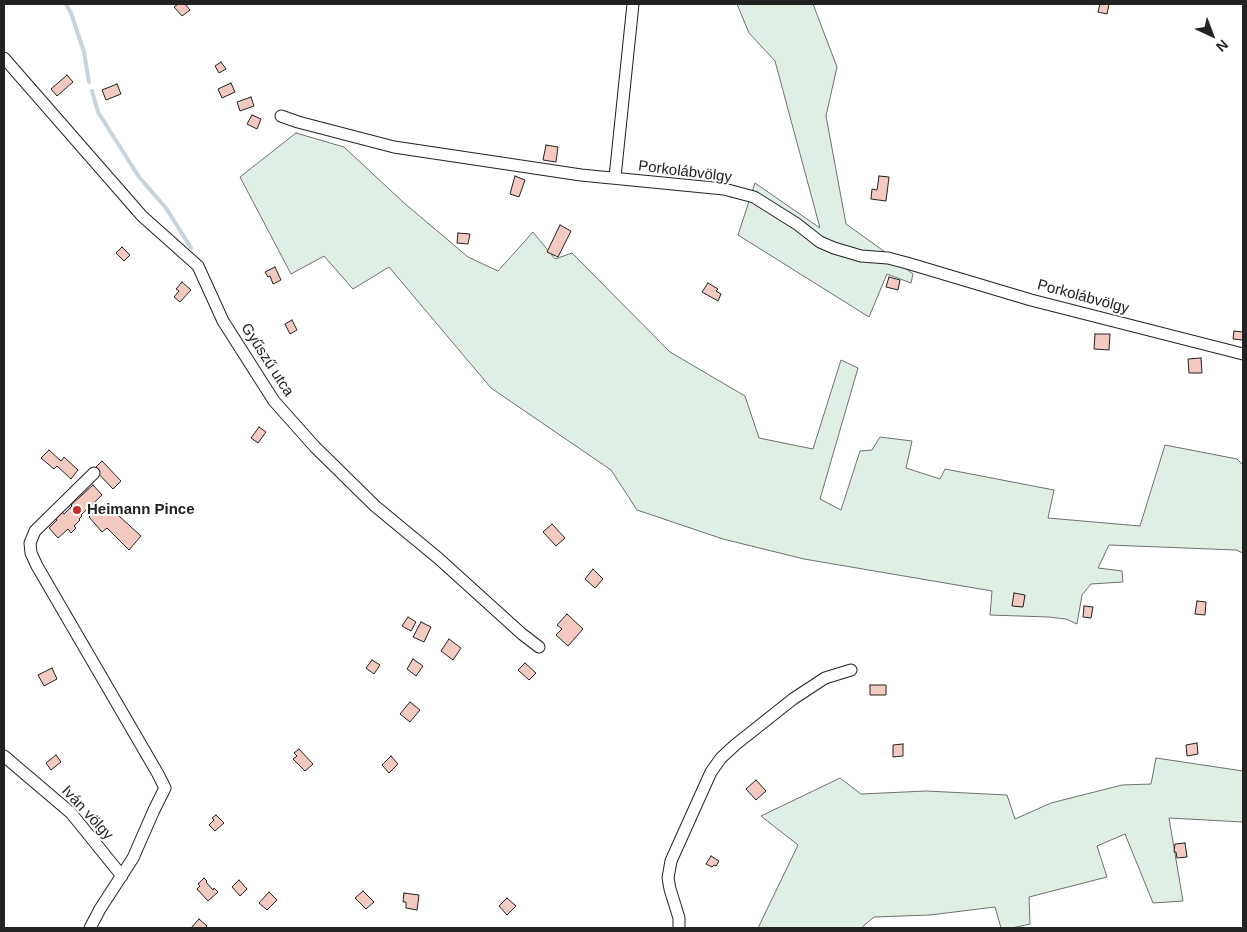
<!DOCTYPE html>
<meta charset="utf-8">
<style>
body{margin:0}
#map{position:relative;width:1247px;height:932px;overflow:hidden;background:#fff;font-family:Arial,sans-serif}
canvas{display:block}
.frame{position:absolute;inset:0;border:5px solid #222;pointer-events:none}
.north{position:absolute;left:1187px;top:10px;width:50px;height:50px;-webkit-text-stroke:4px #fff;paint-order:stroke;rotate:137deg;font-size:14px;font-weight:700;line-height:20px;text-align:center;color:#222}
.north::after{content:'';display:block;margin:auto;width:18px;height:22px;background:#222;clip-path:polygon(50% 0,100% 100%,50% 72%,0 100%)}
</style>
<div id="map">
<canvas width="1247" height="932"></canvas>
<div class="frame"></div>
<div class="north">N</div>
</div>
<script>
const context = document.querySelector('canvas').getContext('2d');
context.lineJoin = 'round';
function fillPath(path, color) {
  context.fillStyle = color;
  context.fill(path, 'evenodd');
}
function shape(rows) {
  const path = new Path2D();
  for (const r of rows) {
    path.moveTo(r[0], r[1]);
    for (let i = 2; i < r.length; i += 2) path.lineTo(r[i], r[i + 1]);
  }
  return path;
}
function stroke(path, color, width, dash) {
  context.strokeStyle = color;
  context.lineWidth = width;
  context.lineCap = dash ? 'butt' : 'round';
  context.setLineDash(dash || []);
  context.stroke(path);
}
function label(font, color, halo, rows, align = 'center') {
  context.font = font + ' Arial,sans-serif';
  context.lineWidth = 4;
  context.setLineDash([]);
  context.textBaseline = 'middle';
  context.strokeStyle = halo;
  context.fillStyle = color;
  for (const [text, x, y, turn = 0] of rows) {
    context.save();
    context.translate(x, y);
    context.rotate((+turn || 0) * Math.PI / 180);
    context.textAlign = isNaN(turn) ? turn : align;
    if (halo) context.strokeText(text, 0, 0);
    context.fillText(text, 0, 0);
    context.restore();
  }
}
const green = shape([
 [737,4,813,4,837,67,826,116,846,224,881,249,913,274,911,283,887,274,869,317,738,235,755,183,820,228,775,61,749,33,737,4],
 [296,133,344,147,403,202,468,257,498,271,533,232,555,259,572,253,670,352,745,396,759,438,813,449,841,360,858,368,820,499,841,510,860,451,872,450,880,437,912,441,906,468,940,479,945,469,1054,490,1048,518,1140,526,1165,445,1237,459,1243,465,1243,553,1236,550,1109,545,1098,568,1122,571,1123,582,1091,584,1082,595,1077,624,1066,619,1048,617,990,615,992,591,804,559,723,539,637,510,611,470,491,388,389,267,353,289,324,256,291,274,240,177,296,133],
 [1156,758,1243,771,1243,822,1169,818,1183,901,1153,903,1125,834,1097,846,1107,877,1029,897,1030,924,1012,928,1001,928,995,907,930,915,874,917,861,928,758,928,798,845,761,816,840,778,861,794,926,791,1007,795,1015,819,1051,803,1122,785,1151,784,1156,758]
]);
const stream = shape([
 [66,4,71,13,84,52,89,82],
 [92,91,98,112,139,177,166,208,191,248]
]);
const building = shape([
 [178,4,185,4,190,10,182,16,174,7,178,4],
 [1100,4,1109,4,1107,14,1098,12,1100,4],
 [221,62,226,69,219,73,215,66,221,62],
 [67,75,73,82,57,96,51,89,67,75],
 [231,83,235,92,222,98,218,89,231,83],
 [117,84,121,94,106,100,102,90,117,84],
 [251,97,254,106,240,111,237,102,251,97],
 [252,115,261,119,257,129,247,124,252,115],
 [546,145,558,147,556,162,543,160,546,145],
 [515,176,525,180,519,197,510,194,515,176],
 [879,176,889,177,886,201,871,199,872,189,877,190,879,176],
 [560,225,571,231,558,257,547,252,560,225],
 [458,233,470,234,468,244,457,243,458,233],
 [122,247,130,255,124,261,116,253,122,247],
 [275,267,281,280,273,284,270,276,268,277,265,272,275,267],
 [889,277,900,280,898,290,886,287,889,277],
 [182,282,191,290,180,302,174,297,179,291,176,289,182,282],
 [708,283,718,289,716,291,721,294,718,301,702,292,708,283],
 [292,320,297,330,290,334,285,324,292,320],
 [1234,331,1243,332,1243,340,1233,339,1234,331],
 [1095,334,1110,334,1109,350,1094,349,1095,334],
 [1201,358,1202,373,1189,373,1188,359,1201,358],
 [259,427,266,432,258,443,251,438,259,427],
 [49,450,61,461,64,457,78,470,71,479,57,466,54,469,41,458,49,450],
 [102,461,121,481,113,489,94,469,102,461],
 [93,485,102,495,81,515,82,516,79,519,80,520,74,526,76,528,71,533,68,529,58,538,49,528,57,520,53,515,60,509,64,514,72,506,71,505,93,485],
 [108,506,141,536,129,550,107,528,102,532,89,517,96,510,99,513,108,506],
 [552,524,565,538,556,546,543,532,552,524],
 [593,569,603,579,595,588,585,579,593,569],
 [1014,593,1025,595,1023,607,1012,606,1014,593],
 [1197,601,1206,602,1205,615,1195,614,1197,601],
 [1084,606,1093,607,1091,618,1083,617,1084,606],
 [567,614,583,629,568,646,556,635,562,629,557,625,567,614],
 [408,617,416,622,411,631,402,626,408,617],
 [421,622,431,627,424,642,413,637,421,622],
 [449,639,461,648,453,660,441,651,449,639],
 [413,659,423,666,416,676,407,669,413,659],
 [372,660,380,665,374,674,366,668,372,660],
 [525,663,536,673,529,680,518,670,525,663],
 [52,668,57,679,44,686,38,675,52,668],
 [870,685,886,685,886,695,870,695,870,685],
 [410,702,420,710,410,722,400,714,410,702],
 [1197,743,1198,754,1187,756,1186,745,1197,743],
 [903,744,903,756,893,757,893,745,903,744],
 [299,749,313,764,305,771,293,759,297,756,294,753,299,749],
 [56,755,61,762,51,770,46,763,56,755],
 [391,756,398,764,389,773,382,765,391,756],
 [756,780,766,791,756,800,746,789,756,780],
 [216,815,224,823,215,831,209,825,214,820,212,818,216,815],
 [1185,843,1187,857,1177,858,1176,852,1174,852,1175,844,1185,843],
 [711,856,719,861,716,866,714,865,712,867,706,864,711,856],
 [204,878,207,881,206,882,213,890,214,888,218,892,208,901,197,889,200,886,198,884,204,878],
 [239,880,247,889,240,896,232,887,239,880],
 [363,891,374,902,366,909,355,898,363,891],
 [269,892,277,900,267,910,259,903,269,892],
 [404,893,419,895,417,910,406,908,406,902,403,902,404,893],
 [507,898,516,906,507,915,499,906,507,898],
 [199,919,207,926,205,928,191,928,199,919]
]);
const minor = shape([
 [4,58,142,216,198,266,223,321,274,401,315,447,375,506,438,558,522,634,539,647],
 [281,116,298,122,394,147,581,175,724,189,754,197,797,224,820,242,834,248,861,256,888,258,907,263,1031,300,1243,354],
 [615,177,633,4],
 [4,756,71,813,122,876],
 [90,928,100,909,133,858,154,810,165,788,158,774,37,566,31,553,30,543,35,531,94,473],
 [679,928,679,918,670,889,668,878,671,861,711,772,721,758,735,745,793,699,825,678,851,670]
]);
const markers = [
 [77,510,5,"#c62828"]
];
const streetNames = [
 ["Porkolábvölgy",685,172,7],
 ["Porkolábvölgy",1083,297,15],
 ["Gyűszű utca",267,360,57],
 ["Iván völgy",87,813,47]
];
const poiNames = [
 ["Heimann Pince",87,510]
];
fillPath(green, '#e0efe3');
stroke(green, '#6f6f6f', 1);
stroke(stream, '#c7d3dd', 4);
fillPath(building, '#f3c9c0');
stroke(building, '#222', 1);
stroke(minor, '#222', 13);
stroke(minor, '#fff', 11);
for (const [x, y, r, color] of markers) {
  const dot = new Path2D();
  dot.arc(x, y, r, 0, 2 * Math.PI);
  context.fillStyle = color;
  context.fill(dot);
  stroke(dot, '#fff', 2);
}
label('15px', '#222', '#fff', streetNames);
label('bold 15px', '#222', '#fff', poiNames, 'left');
</script>
